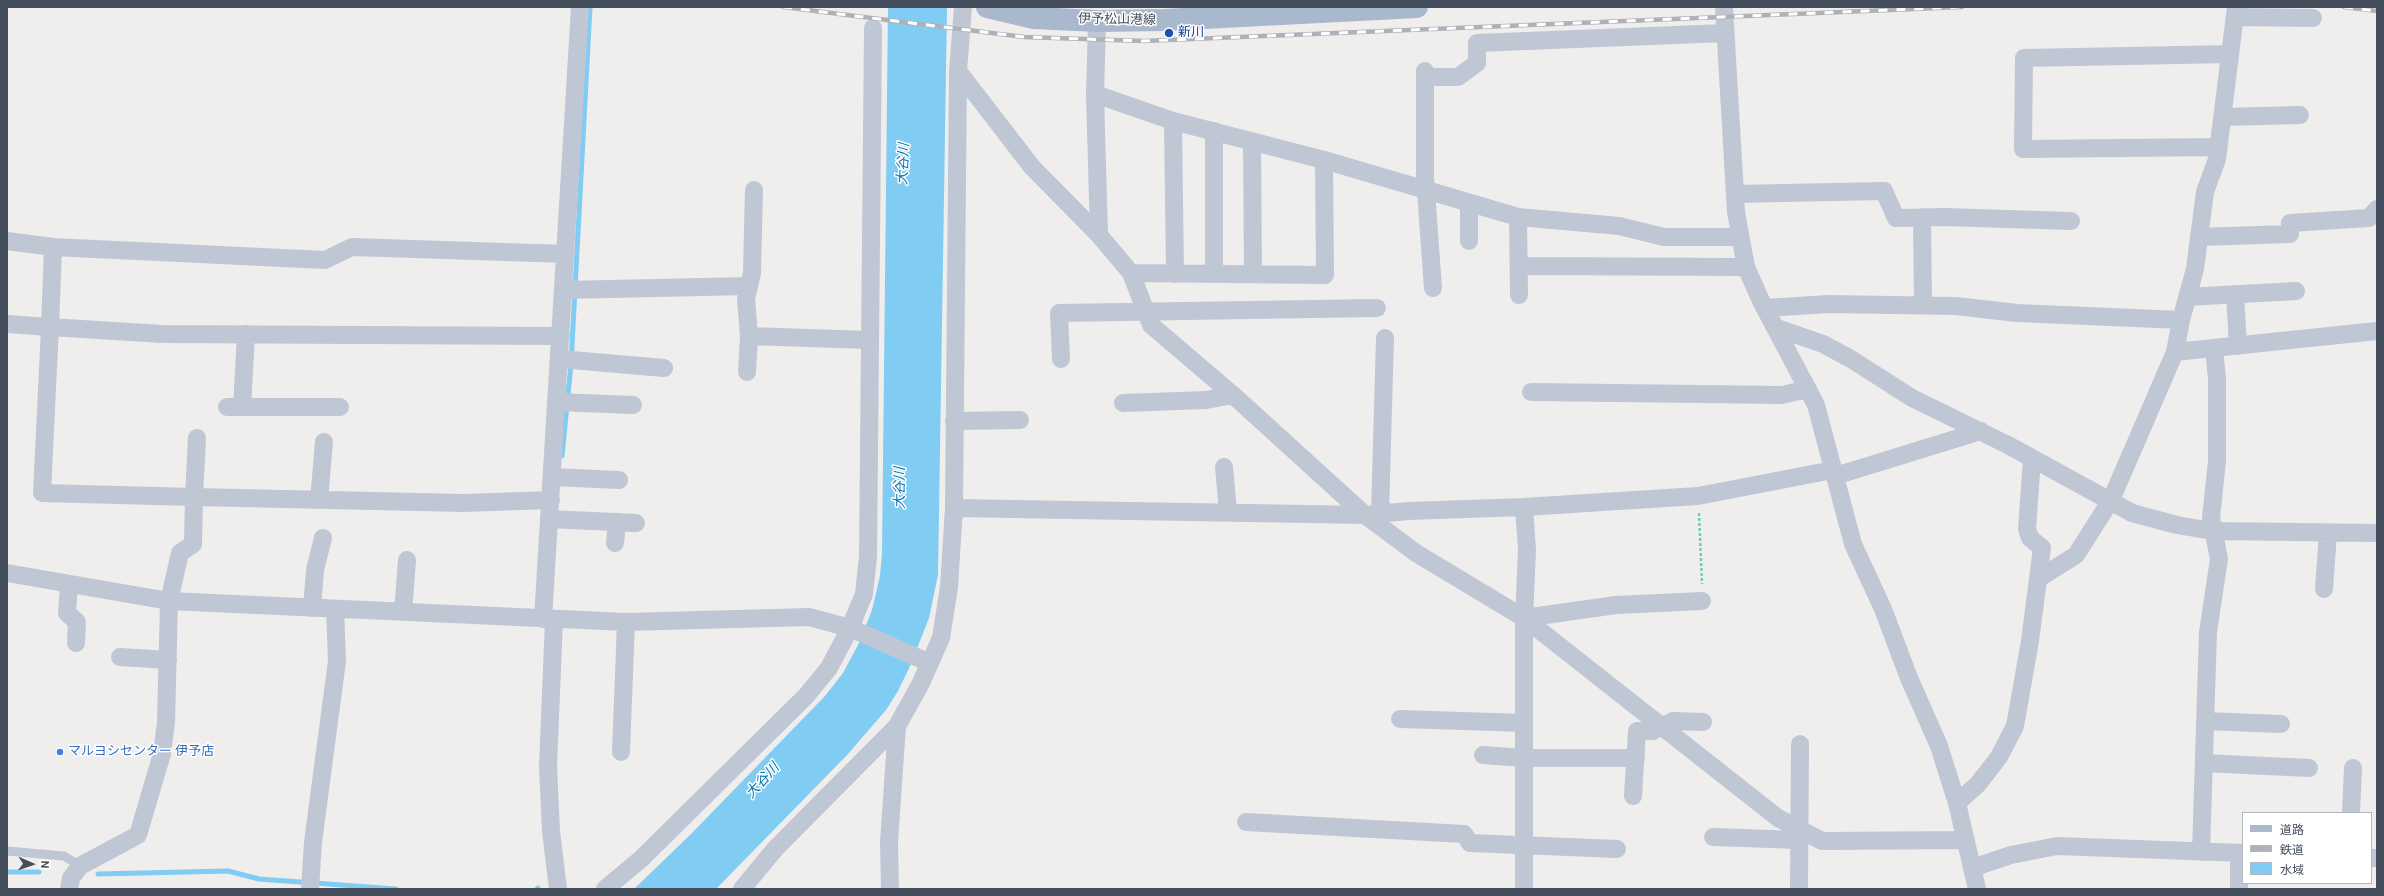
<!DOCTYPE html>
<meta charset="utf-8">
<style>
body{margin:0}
#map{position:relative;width:2384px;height:896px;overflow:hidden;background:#f0eded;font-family:Roboto,"Noto Sans JP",sans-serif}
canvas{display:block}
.frame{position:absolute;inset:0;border:8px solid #444d5c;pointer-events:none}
.legend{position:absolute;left:2242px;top:812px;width:130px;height:72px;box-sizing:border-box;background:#fff;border:1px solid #b4b8be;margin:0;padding:5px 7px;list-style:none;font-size:12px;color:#444d5c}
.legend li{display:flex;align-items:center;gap:8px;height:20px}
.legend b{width:20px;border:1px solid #b4b8be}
.north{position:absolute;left:12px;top:844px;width:40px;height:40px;-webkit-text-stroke:3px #fff;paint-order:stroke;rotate:92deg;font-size:11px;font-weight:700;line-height:16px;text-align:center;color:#444d5c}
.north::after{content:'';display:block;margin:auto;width:14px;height:18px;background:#444d5c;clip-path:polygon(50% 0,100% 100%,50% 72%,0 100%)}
</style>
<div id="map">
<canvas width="2384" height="896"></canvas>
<div class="frame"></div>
<ul class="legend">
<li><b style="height:5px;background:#aab8ce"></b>道路</li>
<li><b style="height:5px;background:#aeb1b8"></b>鉄道</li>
<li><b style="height:11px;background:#80ccf2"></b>水域</li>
</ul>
<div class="north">N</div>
</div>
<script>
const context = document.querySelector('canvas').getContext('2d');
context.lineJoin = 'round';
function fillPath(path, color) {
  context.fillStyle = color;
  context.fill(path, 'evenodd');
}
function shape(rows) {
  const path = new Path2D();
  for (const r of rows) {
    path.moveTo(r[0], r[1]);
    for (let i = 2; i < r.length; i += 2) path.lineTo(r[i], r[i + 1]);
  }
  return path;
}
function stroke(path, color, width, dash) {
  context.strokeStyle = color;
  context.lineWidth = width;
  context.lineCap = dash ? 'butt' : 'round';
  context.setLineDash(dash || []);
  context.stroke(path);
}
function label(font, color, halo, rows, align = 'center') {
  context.font = font + ' Roboto,"Noto Sans JP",sans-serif';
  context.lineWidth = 3;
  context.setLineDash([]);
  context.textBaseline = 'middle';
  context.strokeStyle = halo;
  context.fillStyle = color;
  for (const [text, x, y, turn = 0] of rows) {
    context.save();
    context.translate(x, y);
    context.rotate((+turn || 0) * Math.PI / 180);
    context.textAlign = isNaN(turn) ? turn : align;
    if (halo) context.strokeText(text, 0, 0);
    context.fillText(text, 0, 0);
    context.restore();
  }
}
const water = shape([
 [888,7,947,7,938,575,929,618,911,664,898,691,886,710,848,754,716,889,634,889,691,834,825,696,843,673,859,643,872,610,880,576,882,553]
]);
const stream = shape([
 [562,456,571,364,590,7],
 [7,872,39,872],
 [98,874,228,871,259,879,396,889],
 [537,889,538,888]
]);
const path = shape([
 [1699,513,1702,584]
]);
const service = shape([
 [7,851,64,856,80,866]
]);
const minor = shape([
 [1724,7,1736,212,1746,267,1761,301,1816,405,1853,544,1883,609,1909,678,1939,746,1957,803,1977,889],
 [2235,17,2313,18],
 [1097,21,1095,94,1099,235],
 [958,71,1032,167,1099,235,1131,273,1151,325,1233,395,1365,515,1416,553,1524,618,1778,818,1822,841,1965,840],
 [1425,71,1425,177,1433,288],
 [1425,77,1458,77,1477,63,1477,43,1725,33],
 [1095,94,1173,121,1324,160,1518,217,1619,226,1664,237,1740,237],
 [2223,117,2300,115],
 [1173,121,1175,274],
 [1252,142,1253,274],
 [2219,147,2023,149,2024,58,2230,54],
 [1735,194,1884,191,1896,218,1945,217,2071,221],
 [1518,217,1519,295],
 [1922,217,1923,305],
 [2199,237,2290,234,2290,223,2369,218,2377,209],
 [7,241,53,247,325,260,352,247,566,254],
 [1469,241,1469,203],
 [53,247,50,327,162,334,561,336],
 [1520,266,1746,267],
 [1131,273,1325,275,1324,160],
 [1214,273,1214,131],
 [564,290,748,286],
 [2235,294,2238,346],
 [2187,297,2296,291],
 [1765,308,1828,304,1956,306,2017,313,2181,320],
 [7,324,50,327,42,493,194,497,193,544,180,553,169,601,166,722,162,754,138,835,80,866,71,878,69,889],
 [1777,328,1823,344,1851,359,1912,398,2008,445,2132,513,2177,525,2212,531,2377,533],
 [749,336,869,340],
 [2175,352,2377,331],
 [560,359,664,368],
 [1061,359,1059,313,1377,308],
 [747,372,749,336,746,299,752,273,754,190],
 [1531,392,1782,395,1808,389],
 [557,402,633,405],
 [1123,403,1206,400,1233,395],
 [227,407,340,407],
 [242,407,246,334],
 [954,421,1020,420],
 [197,438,194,497,463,503,551,500],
 [1224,467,1228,512],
 [1835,476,1981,431],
 [552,477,619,480],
 [319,500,324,442],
 [1524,507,1527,550,1524,618,1524,889],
 [954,508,1365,515,1408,511,1524,507,1698,496,1833,470],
 [1380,514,1385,338],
 [549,519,636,523],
 [615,543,617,522],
 [7,573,169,601,626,622,809,617,850,628,930,663],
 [2038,579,2076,555,2111,500,2175,352,2181,320,2195,269,2205,192,2217,159,2236,7],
 [69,584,67,613,77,622,76,643],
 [2324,589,2328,533],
 [312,608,315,570,323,538],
 [403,612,407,560],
 [1524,618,1616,605,1702,601],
 [543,619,580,7],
 [554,619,548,767,551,831,558,889],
 [120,657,168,660],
 [1400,719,1524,723],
 [2205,721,2281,724],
 [621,752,626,622],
 [1483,755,1524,758,1636,758],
 [2204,763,2309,768],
 [1633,796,1637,731,1653,731,1673,721,1703,722],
 [1957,803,1978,784,1999,757,2015,726,2030,641,2042,548,2030,538,2027,529,2032,459],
 [2351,813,2353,768],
 [1246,822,1464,834,1470,843,1617,849],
 [1713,837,1799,840],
 [2201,852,2208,632,2219,559,2211,518,2217,461,2217,379,2214,348],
 [2239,853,2239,889],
 [2371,858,2377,858],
 [1972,868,2011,855,2057,846,2243,853],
 [310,889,313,842,337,661,335,609],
 [605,889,641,859,806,696,829,668,850,628,864,594,868,557,873,28],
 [742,889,775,849,897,726,920,685,941,638,949,587,954,508,958,71,963,7],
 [890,889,889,842,897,726],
 [1799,889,1800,744]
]);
const primary = shape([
 [987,7,1034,18,1097,21,1165,20,1417,7]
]);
const rail = shape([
 [783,7,1024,37,1144,41,1962,7],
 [2344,7,2377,11]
]);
const markers = [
 [1169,33,5,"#1a4fb4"],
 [60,752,4,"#3f7fe0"]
];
const streetNames = [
 ["伊予松山港線",1117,20,1]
];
const transitNames = [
 ["新川",1178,33]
];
const shopNames = [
 ["マルヨシセンター 伊予店",68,752]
];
const waterNames = [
 ["大谷川",904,164,-87],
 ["大谷川",900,488,-90],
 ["大谷川",763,781,-48]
];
fillPath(water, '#80ccf2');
stroke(stream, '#80ccf2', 5);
stroke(path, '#6cd2ad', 2.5, [3, 2]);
stroke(service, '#bfc7d4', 9);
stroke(minor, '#bfc7d4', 18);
stroke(primary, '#aab8ce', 22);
stroke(rail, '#aeb1b8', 4.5);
stroke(rail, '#fff', 3, [9]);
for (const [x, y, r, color] of markers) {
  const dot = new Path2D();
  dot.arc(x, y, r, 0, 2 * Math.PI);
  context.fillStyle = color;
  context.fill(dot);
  stroke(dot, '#fff', 1.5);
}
label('13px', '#444d5c', '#fff', streetNames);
label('13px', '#164399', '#fff', transitNames, 'left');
label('13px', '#366cbe', '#fff', shopNames, 'left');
label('italic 14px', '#0276b1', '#fff', waterNames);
</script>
